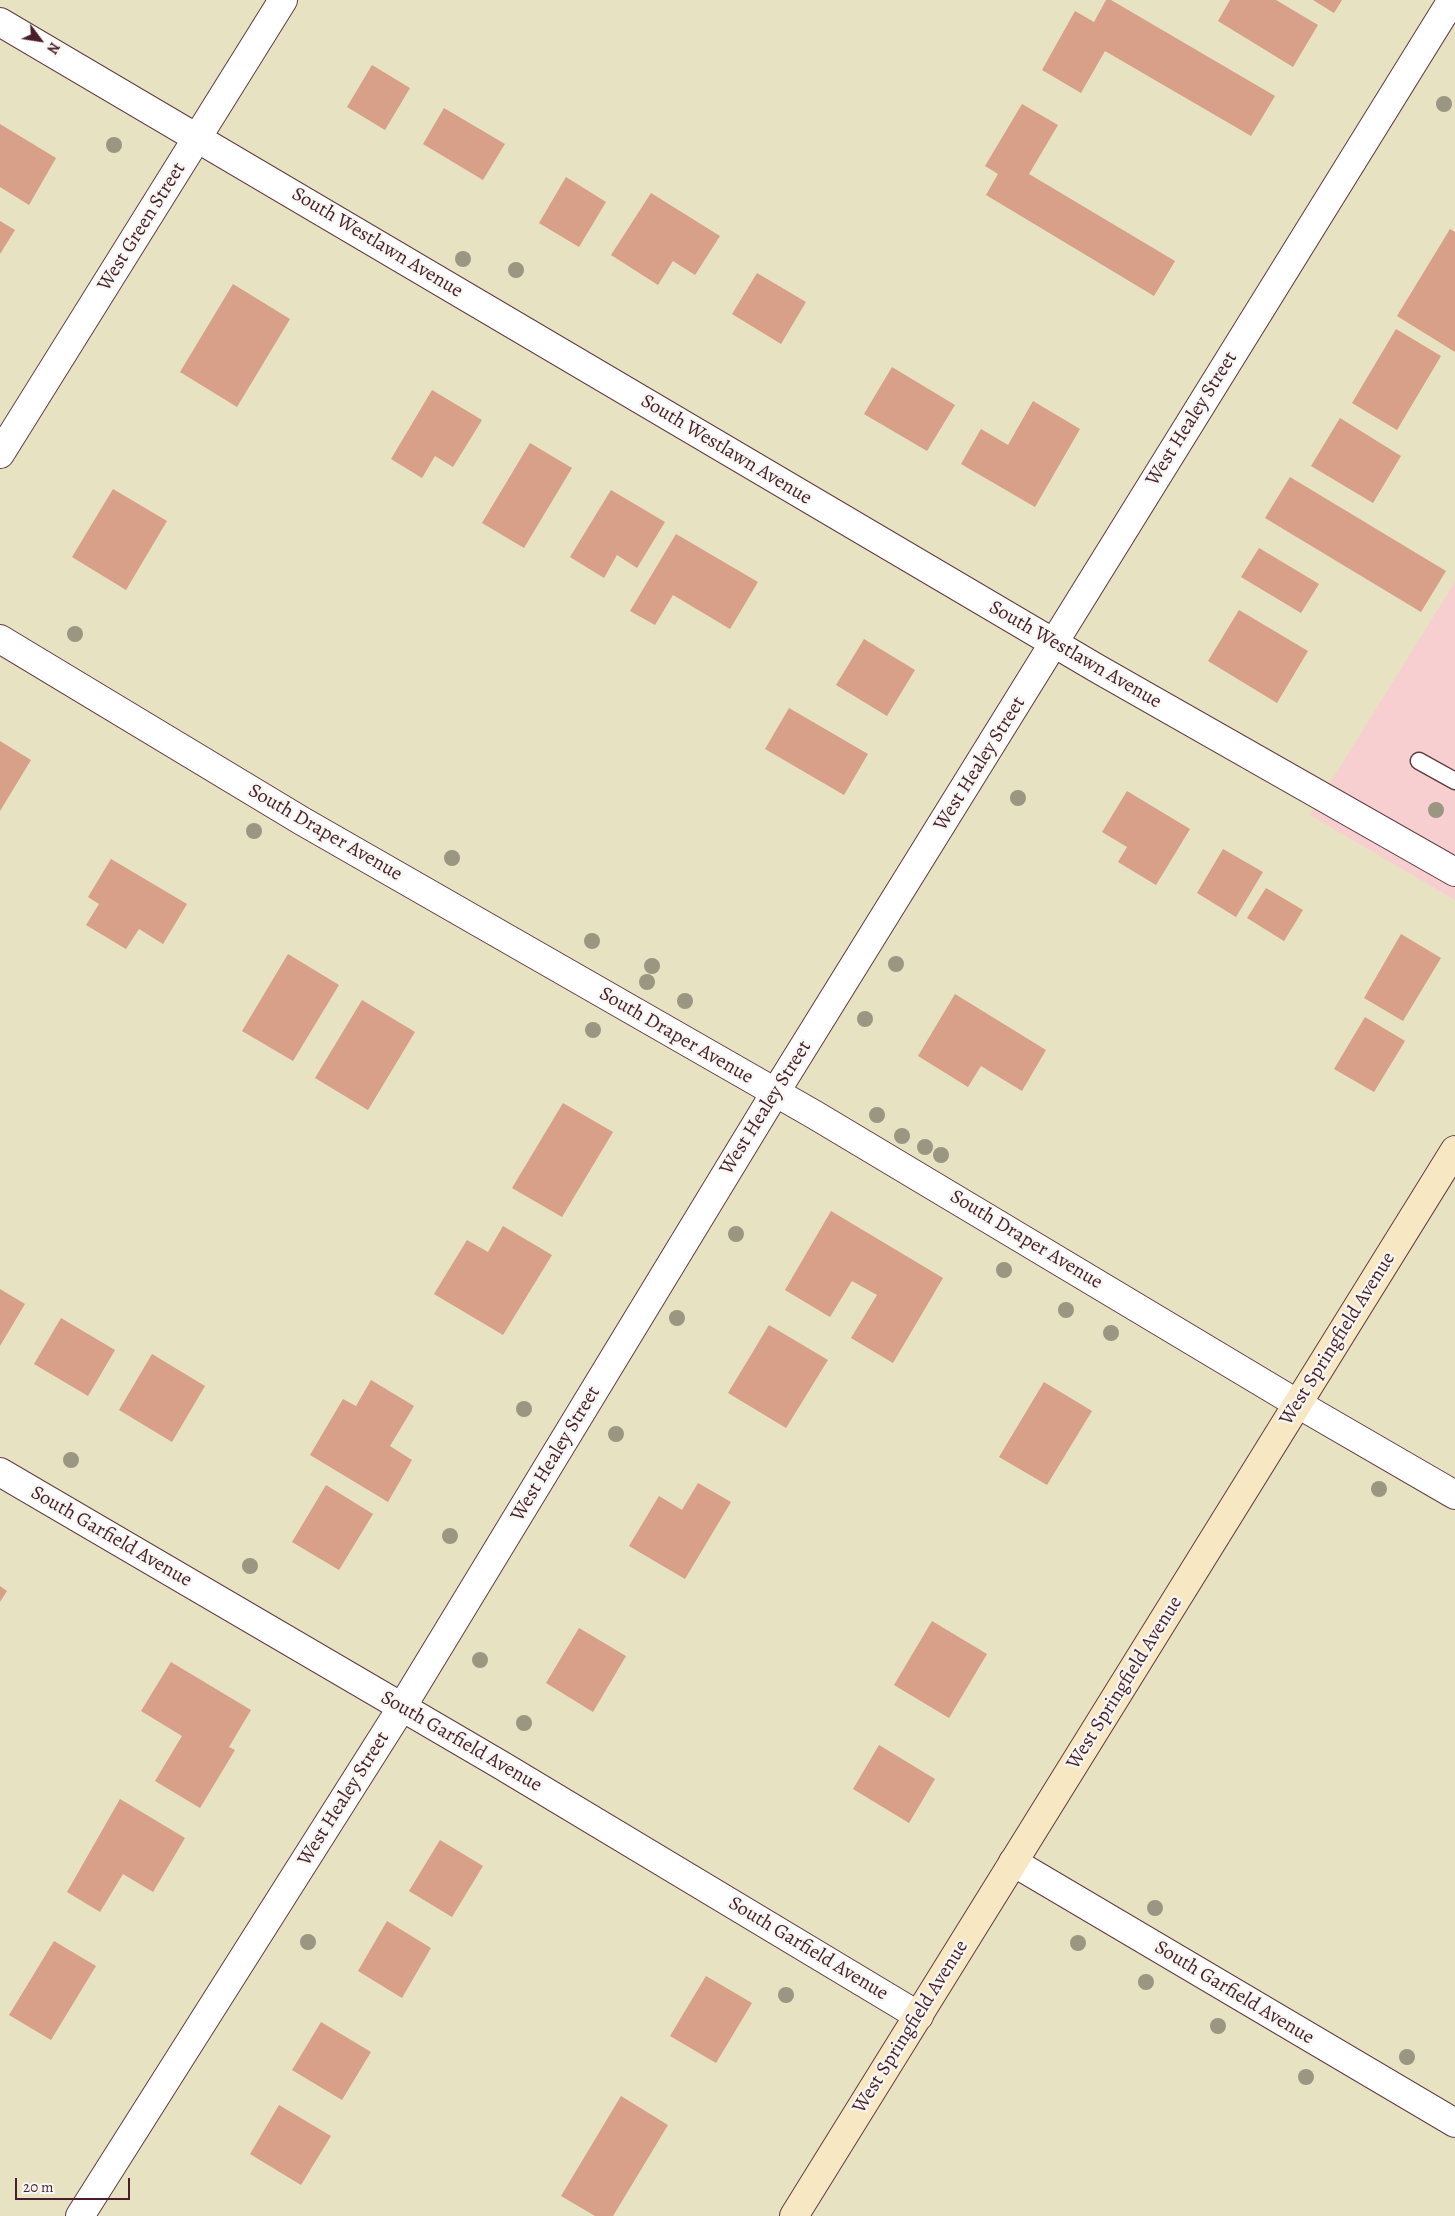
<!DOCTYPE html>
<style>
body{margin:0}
#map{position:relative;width:1455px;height:2216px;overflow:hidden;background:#e7e2c1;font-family:Alegreya,serif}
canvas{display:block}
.north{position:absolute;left:15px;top:15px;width:50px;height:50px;-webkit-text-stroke:4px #f6f6f2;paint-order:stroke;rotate:121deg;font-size:14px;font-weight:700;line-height:20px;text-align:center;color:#4a1f2b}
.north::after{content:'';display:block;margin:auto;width:18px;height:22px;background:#4a1f2b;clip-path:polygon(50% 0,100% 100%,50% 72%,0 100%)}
.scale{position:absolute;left:15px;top:2178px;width:115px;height:22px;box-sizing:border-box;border:2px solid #4a1f2b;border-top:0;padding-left:6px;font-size:15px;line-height:18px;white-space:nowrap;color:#4a1f2b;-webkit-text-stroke:4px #f6f6f2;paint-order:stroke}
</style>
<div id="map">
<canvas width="1455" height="2216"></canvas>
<div class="north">N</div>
<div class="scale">20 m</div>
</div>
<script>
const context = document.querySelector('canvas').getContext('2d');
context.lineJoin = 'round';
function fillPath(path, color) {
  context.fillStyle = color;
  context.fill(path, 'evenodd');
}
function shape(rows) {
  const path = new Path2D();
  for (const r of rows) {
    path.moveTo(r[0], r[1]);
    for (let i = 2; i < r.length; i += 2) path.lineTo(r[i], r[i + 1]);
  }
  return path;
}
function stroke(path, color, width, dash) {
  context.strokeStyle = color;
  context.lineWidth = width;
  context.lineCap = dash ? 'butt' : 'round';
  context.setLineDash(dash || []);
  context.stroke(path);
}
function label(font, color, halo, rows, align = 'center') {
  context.font = font + ' Alegreya,serif';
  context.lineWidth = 4.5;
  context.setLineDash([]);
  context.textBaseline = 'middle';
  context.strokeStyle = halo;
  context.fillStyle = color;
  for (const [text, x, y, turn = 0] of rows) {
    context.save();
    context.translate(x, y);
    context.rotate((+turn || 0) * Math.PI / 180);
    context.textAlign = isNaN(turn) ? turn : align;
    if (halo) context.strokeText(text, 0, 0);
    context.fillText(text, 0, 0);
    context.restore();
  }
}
const built = shape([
 [1455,582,1455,900,1310,815]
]);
const building = shape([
 [1106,0,1111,0,1275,96,1251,136,1105,51,1081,93,1042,70,1075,11,1094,22],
 [1230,0,1276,0,1318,25,1293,67,1218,21],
 [1313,0,1342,0,1334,13],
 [372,65,410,88,385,130,347,107],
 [1022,104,1058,125,1029,174,1175,261,1154,296,986,195,998,174,985,166],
 [444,108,505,144,483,180,423,144],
 [0,124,56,158,29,205,0,187],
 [566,177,606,202,579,247,539,223],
 [651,193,720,236,695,275,673,261,658,285,611,255],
 [0,221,15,230,0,254],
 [1450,229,1455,232,1455,352,1397,316],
 [757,273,806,302,781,344,732,314],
 [233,284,290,319,237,407,180,372],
 [1396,329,1441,356,1397,430,1352,403],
 [892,367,955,405,927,451,864,414],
 [432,390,482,420,453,467,435,456,422,478,391,459],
 [1033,401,1080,429,1035,507,961,464,981,429,1008,445],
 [1340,418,1401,456,1373,503,1311,466],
 [530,443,572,468,524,548,482,523],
 [1290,477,1446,571,1421,612,1265,518],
 [113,489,167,521,126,590,72,557],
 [611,490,665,522,637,568,617,555,604,578,570,557],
 [676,534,758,582,730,629,673,595,655,625,630,611],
 [1259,548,1319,584,1301,613,1241,577],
 [1239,610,1308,651,1277,703,1208,661],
 [864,639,915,670,887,716,836,685],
 [789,708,868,754,844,795,765,749],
 [0,741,31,760,0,811],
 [1127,791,1190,829,1156,885,1118,862,1127,847,1102,832],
 [1223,849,1263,872,1236,917,1197,893],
 [111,859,187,904,163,944,139,929,126,949,86,925,99,904,88,897],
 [1266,888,1303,910,1284,941,1247,918],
 [1401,934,1441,958,1403,1021,1364,998],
 [288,954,339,985,293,1061,242,1031],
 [955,994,1046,1050,1022,1091,981,1066,968,1087,918,1056],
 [362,1000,415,1032,368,1110,315,1078],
 [1365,1017,1405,1041,1374,1092,1334,1069],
 [563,1103,613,1132,562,1217,512,1188],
 [831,1211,943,1278,893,1363,851,1338,877,1295,852,1281,830,1317,785,1290],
 [503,1226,552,1255,503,1335,434,1294,467,1240,488,1252],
 [0,1289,25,1304,0,1346],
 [61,1318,115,1350,88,1396,34,1364],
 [769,1325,828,1360,786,1428,728,1393],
 [152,1354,205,1386,172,1442,119,1410],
 [371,1380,414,1406,390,1446,412,1460,388,1502,310,1455,343,1399,356,1406],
 [1044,1382,1092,1411,1047,1485,999,1457],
 [698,1483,731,1502,685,1579,629,1546,659,1496,682,1510],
 [326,1485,373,1514,339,1570,292,1542],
 [0,1586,7,1591,0,1602],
 [932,1621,987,1654,949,1718,894,1685],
 [579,1628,626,1656,593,1712,546,1683],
 [171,1662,251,1710,229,1747,235,1750,200,1808,155,1781,182,1736,141,1711],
 [879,1745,935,1779,909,1823,853,1789],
 [120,1799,185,1838,153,1892,123,1874,100,1912,67,1892],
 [440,1840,483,1866,452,1917,409,1891],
 [387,1921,431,1948,402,1998,358,1971],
 [54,1941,96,1966,51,2040,9,2015],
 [706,1976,752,2003,716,2063,670,2036],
 [321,2022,371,2052,342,2100,292,2070],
 [621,2096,668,2125,613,2216,595,2216,561,2196],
 [279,2105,331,2136,301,2185,250,2154]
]);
const lane = shape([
 [1419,761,1455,781]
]);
const street = shape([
 [0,22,1098,669,1455,872],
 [0,454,283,0],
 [0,639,302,821,815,1115,1298,1404,1455,1495],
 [0,1472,501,1765,919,2016],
 [1013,1862,1455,2123],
 [80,2216,402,1707,775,1093,1452,0]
]);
const secondary = shape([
 [794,2216,1455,1150]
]);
const trees = [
 [1444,104],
 [114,145],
 [463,259],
 [516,270],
 [75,634],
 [1018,798],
 [1436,810],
 [254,831],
 [452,858],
 [592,941],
 [896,964],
 [652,966],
 [647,982],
 [685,1001],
 [865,1019],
 [593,1030],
 [877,1115],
 [902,1136],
 [925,1147],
 [941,1155],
 [736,1234],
 [1004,1270],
 [1066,1310],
 [677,1318],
 [1111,1333],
 [524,1409],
 [616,1434],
 [71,1460],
 [1379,1489],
 [450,1536],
 [250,1566],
 [480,1660],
 [524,1723],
 [1155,1908],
 [308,1942],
 [1078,1943],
 [1146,1982],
 [786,1995],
 [1218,2026],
 [1407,2057],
 [1306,2077]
];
const streetNames = [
 ["West Green Street",142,227,-58],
 ["South Westlawn Avenue",377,243,31],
 ["West Healey Street",1192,419,-58],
 ["South Westlawn Avenue",726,450,31],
 ["South Westlawn Avenue",1075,655,30],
 ["West Healey Street",980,764,-58],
 ["South Draper Avenue",325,833,30],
 ["South Draper Avenue",676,1036,30],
 ["West Healey Street",766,1108,-58],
 ["South Draper Avenue",1026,1240,31],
 ["West Springfield Avenue",1338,1339,-58],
 ["West Healey Street",556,1454,-59],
 ["South Garfield Avenue",111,1537,30],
 ["West Springfield Avenue",1125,1683,-58],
 ["South Garfield Avenue",461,1742,30],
 ["West Healey Street",344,1799,-58],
 ["South Garfield Avenue",808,1949,31],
 ["South Garfield Avenue",1234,1993,31],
 ["West Springfield Avenue",911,2027,-58]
];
fillPath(built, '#f7cfd1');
fillPath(building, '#d89f89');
stroke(lane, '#623c42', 19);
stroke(street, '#623c42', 30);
stroke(secondary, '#623c42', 30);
stroke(lane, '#fff', 16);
stroke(street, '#fff', 28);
stroke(secondary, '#f7e8c3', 28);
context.fillStyle = '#9a9681';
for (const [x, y] of trees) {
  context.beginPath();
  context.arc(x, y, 8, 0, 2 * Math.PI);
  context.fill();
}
label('20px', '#4a1f2b', '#f6f6f2', streetNames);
</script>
